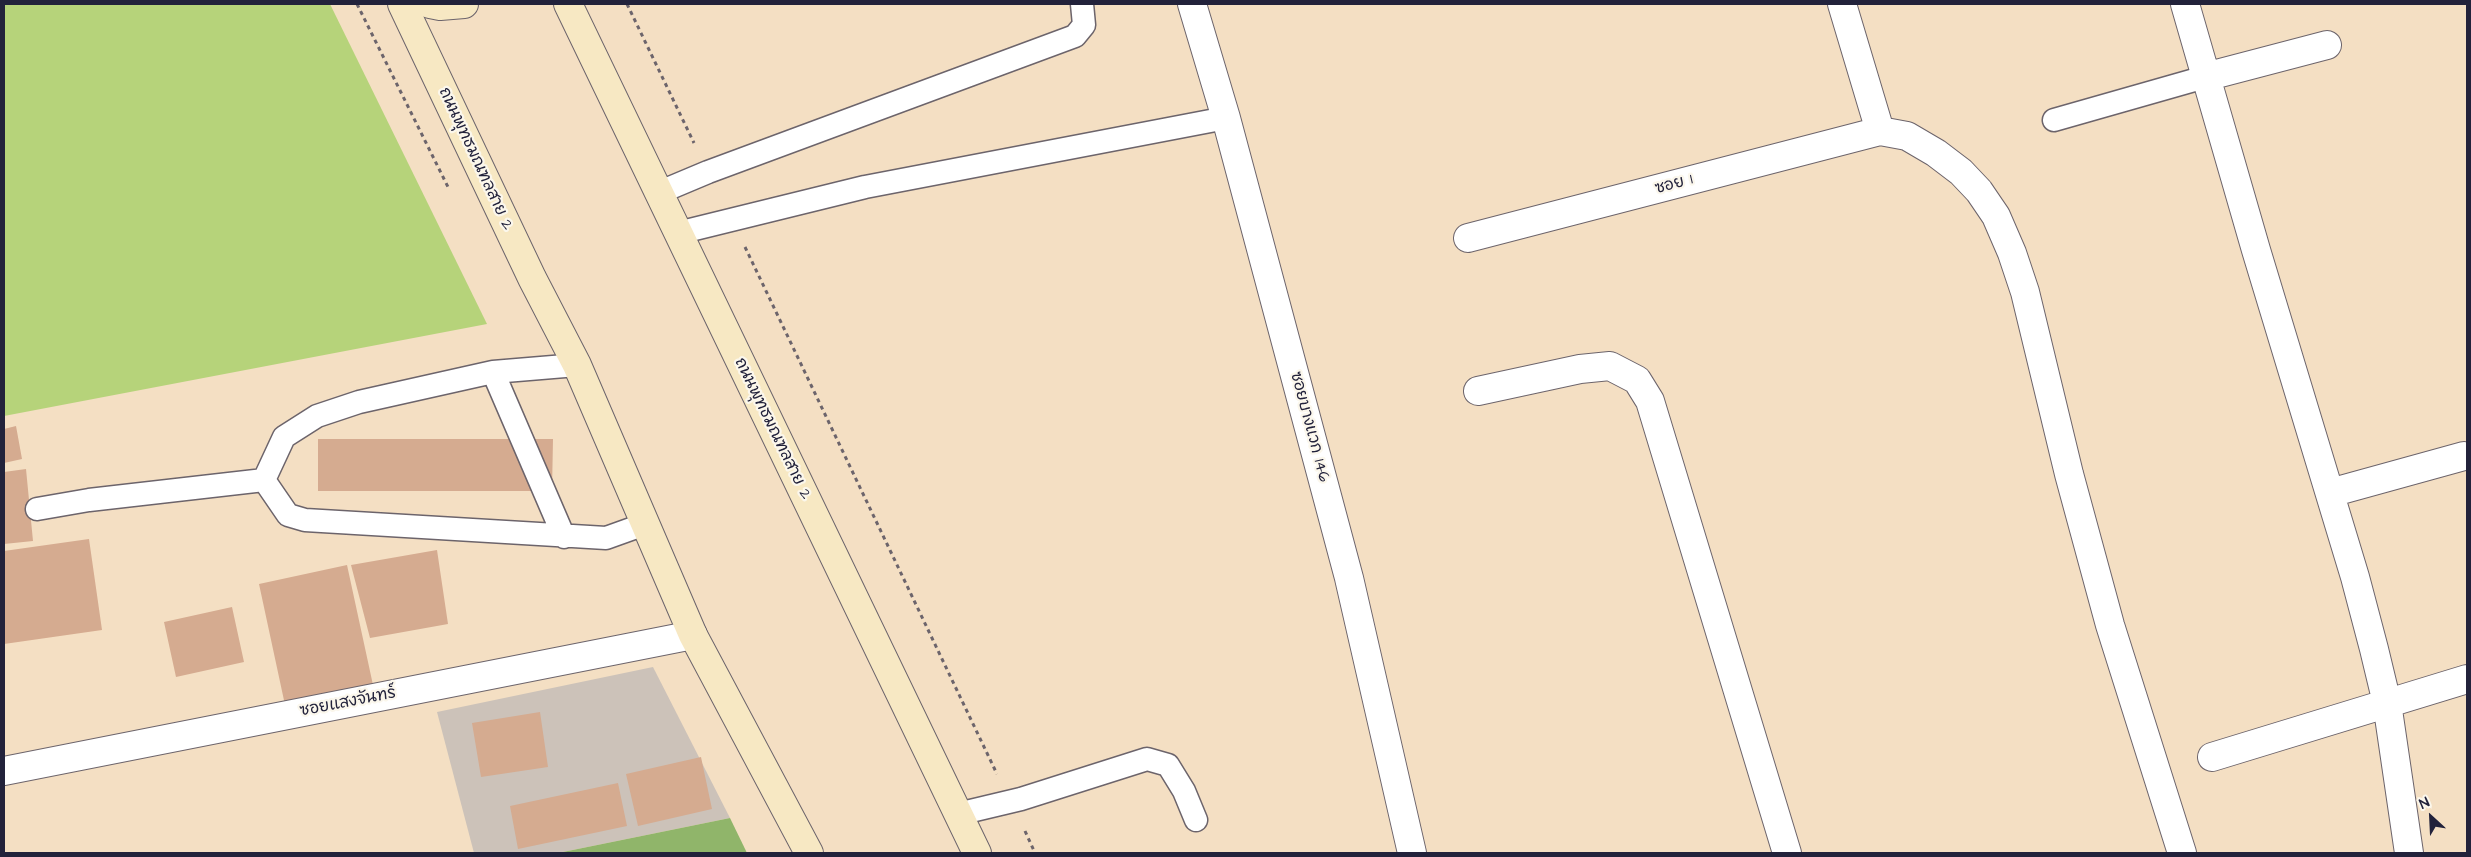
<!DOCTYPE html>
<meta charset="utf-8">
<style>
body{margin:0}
#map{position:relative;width:2471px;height:857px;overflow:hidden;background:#f4dfc3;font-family:"Architects Daughter",sans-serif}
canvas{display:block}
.frame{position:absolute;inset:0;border:5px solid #22223b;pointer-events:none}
.north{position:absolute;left:2406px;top:792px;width:50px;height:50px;-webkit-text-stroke:4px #fbf7ec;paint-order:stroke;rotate:335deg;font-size:14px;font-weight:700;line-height:20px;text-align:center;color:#22223b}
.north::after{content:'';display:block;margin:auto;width:18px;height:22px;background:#22223b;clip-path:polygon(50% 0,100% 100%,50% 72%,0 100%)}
</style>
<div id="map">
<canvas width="2471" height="857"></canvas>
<div class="frame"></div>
<div class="north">N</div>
</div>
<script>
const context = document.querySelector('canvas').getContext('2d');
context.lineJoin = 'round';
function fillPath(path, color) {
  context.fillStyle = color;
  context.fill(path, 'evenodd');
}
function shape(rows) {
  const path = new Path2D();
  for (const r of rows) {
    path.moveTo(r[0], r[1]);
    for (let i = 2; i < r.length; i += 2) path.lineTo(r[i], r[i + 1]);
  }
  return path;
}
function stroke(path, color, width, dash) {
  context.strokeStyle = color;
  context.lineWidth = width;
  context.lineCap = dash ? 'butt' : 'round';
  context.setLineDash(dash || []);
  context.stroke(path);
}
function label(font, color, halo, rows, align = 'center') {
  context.font = font + ' "Architects Daughter","Playpen Sans Thai",sans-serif';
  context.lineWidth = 4.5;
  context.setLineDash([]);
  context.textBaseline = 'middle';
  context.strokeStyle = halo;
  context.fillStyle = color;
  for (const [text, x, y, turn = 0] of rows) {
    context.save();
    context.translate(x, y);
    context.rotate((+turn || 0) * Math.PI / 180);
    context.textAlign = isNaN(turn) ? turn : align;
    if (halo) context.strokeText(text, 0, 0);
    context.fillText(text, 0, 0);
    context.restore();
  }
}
const industrial = shape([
 [653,667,730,818,558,853,474,853,437,712]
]);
const green = shape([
 [4,4,330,4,487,324,4,416]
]);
const forest = shape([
 [730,818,747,853,558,853]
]);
const building = shape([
 [16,426,22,459,4,463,4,429],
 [318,439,553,439,552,491,318,491],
 [26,469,33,541,4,544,4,472],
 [89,539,102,630,4,644,4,551],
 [437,550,448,624,370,638,351,565],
 [347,565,373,685,285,705,259,584],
 [232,607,244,662,176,677,164,622],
 [540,712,548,767,481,777,472,723],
 [701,757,712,809,638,826,626,774],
 [618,783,627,826,518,849,510,806]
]);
const path = shape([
 [357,4,448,187],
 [627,4,694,143],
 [745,247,997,774],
 [1025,831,1035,853]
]);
const lane = shape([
 [2054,120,2205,77],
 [658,193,708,172,1075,36,1084,25,1082,4],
 [678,233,865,187,1226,118],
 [493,372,564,537],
 [264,480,288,515,305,520,606,538,645,524],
 [37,509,89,500,264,480,284,437,317,416,359,402,493,372,577,365],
 [958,814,1021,799,1147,759,1168,765,1184,791,1196,820]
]);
const street = shape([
 [1192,4,1226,118,1349,578,1412,853],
 [1842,4,1880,131],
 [2185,4,2256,250,2355,577,2374,649,2387,703,2409,853],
 [2205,77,2327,45],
 [1468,238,1880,131,1907,136,1936,153,1961,172,1979,191,1996,216,2012,253,2025,292,2069,474,2110,625,2182,853],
 [1478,391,1580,369,1610,366,1637,380,1650,401,1787,853],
 [2330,493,2464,456],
 [2212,757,2467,679],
 [4,771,693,635]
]);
const secondary = shape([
 [402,4,532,278,577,365,693,635,809,853],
 [430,4,440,6,464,4],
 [568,4,977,853]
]);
const streetNames = [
 ["ถนนพุทธมณฑลสาย 2",475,159,65],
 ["ซอย 1",1674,185,-15],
 ["ซอยบางแวก 146",1309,427,75],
 ["ถนนพุทธมณฑลสาย 2",772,429,64],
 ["ซอยแสงจันทร์",348,703,-11]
];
fillPath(industrial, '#ccc2b9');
fillPath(green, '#b6d37a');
fillPath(forest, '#90b56a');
fillPath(building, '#d5ab90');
stroke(lane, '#6c646b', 25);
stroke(street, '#6c646b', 30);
stroke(secondary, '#6c646b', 30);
stroke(path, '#6c646b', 3, [4, 4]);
stroke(lane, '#fff', 22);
stroke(street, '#fff', 28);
stroke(secondary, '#f7e8c3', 28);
label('16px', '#22223b', '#fbf7ec', streetNames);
</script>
